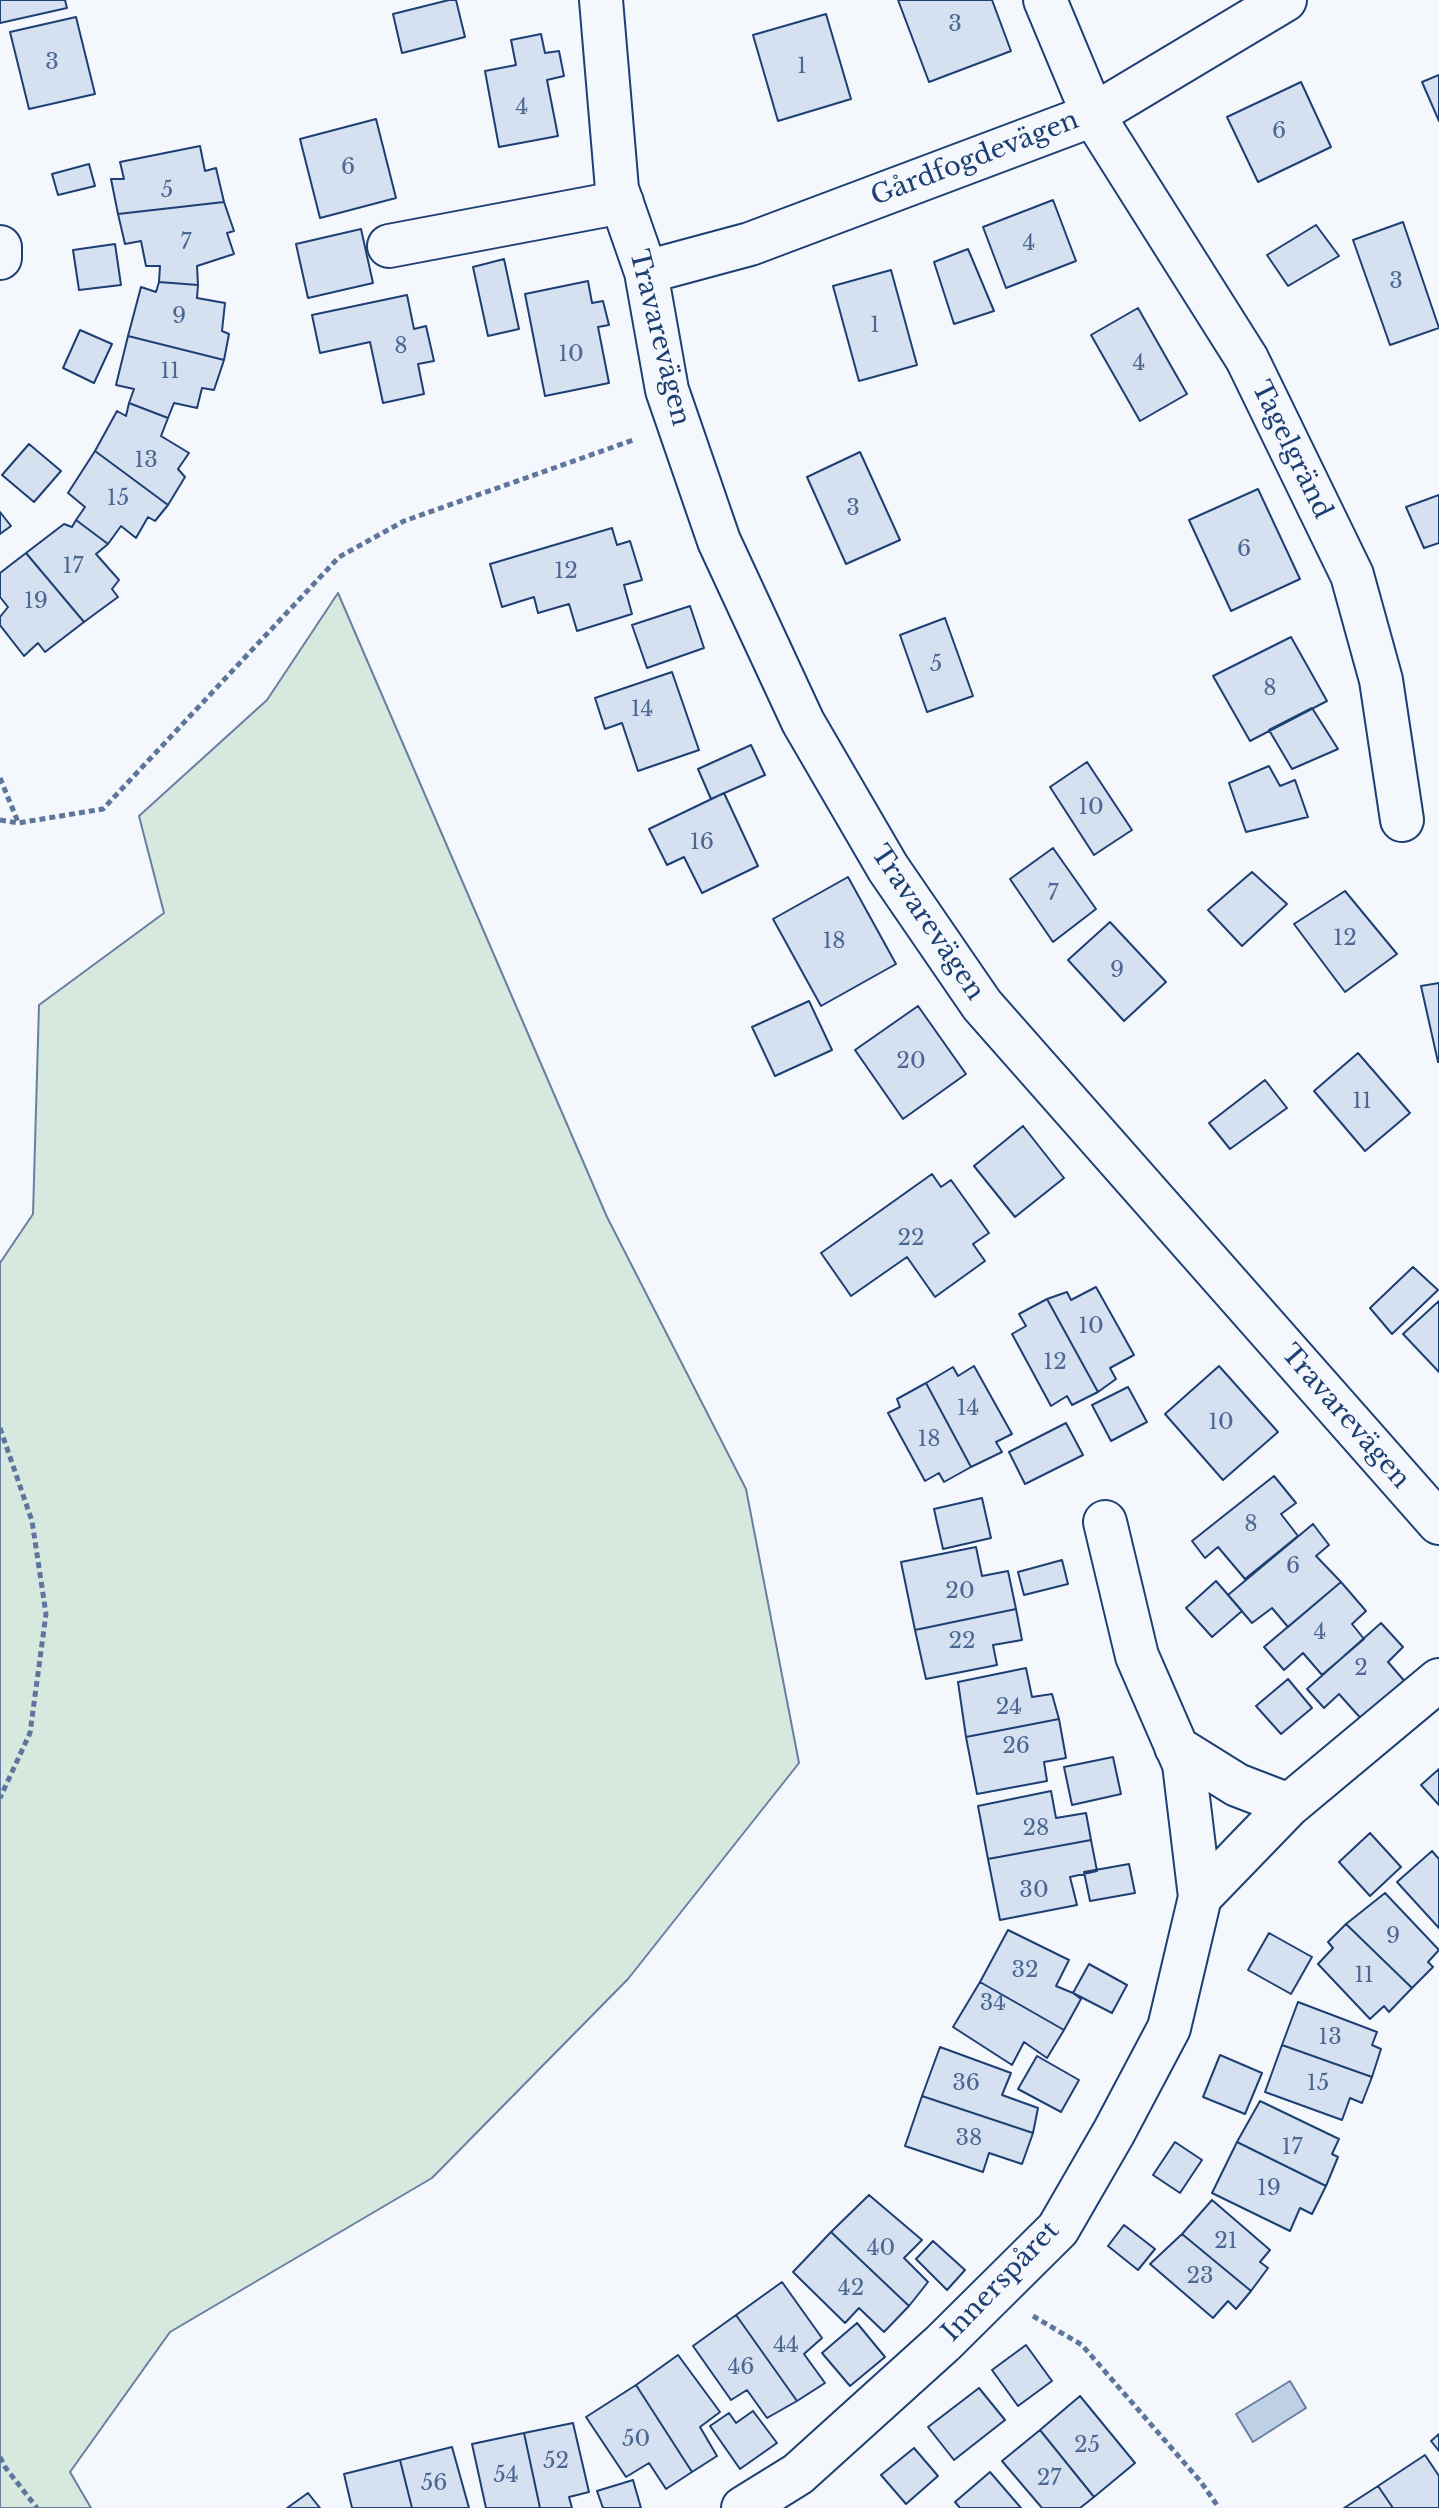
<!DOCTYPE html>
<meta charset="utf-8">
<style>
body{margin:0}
canvas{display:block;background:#f4f7fb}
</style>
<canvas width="1439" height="2508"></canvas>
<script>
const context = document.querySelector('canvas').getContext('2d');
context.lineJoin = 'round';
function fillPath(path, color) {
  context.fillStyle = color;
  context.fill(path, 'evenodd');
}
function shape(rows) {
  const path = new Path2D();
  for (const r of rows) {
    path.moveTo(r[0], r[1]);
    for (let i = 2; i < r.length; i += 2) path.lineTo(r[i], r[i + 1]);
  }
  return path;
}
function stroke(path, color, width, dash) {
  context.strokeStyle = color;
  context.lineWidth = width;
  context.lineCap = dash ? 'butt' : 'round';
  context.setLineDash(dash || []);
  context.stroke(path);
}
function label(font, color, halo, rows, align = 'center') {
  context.font = font + ' "Libre Baskerville",serif';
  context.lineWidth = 6;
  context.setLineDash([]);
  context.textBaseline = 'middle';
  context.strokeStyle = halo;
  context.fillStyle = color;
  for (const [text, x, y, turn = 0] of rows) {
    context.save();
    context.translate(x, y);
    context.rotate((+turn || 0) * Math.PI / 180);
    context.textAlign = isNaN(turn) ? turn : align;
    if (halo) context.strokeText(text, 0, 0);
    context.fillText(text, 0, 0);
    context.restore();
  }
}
const green = shape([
 [338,593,607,1217,746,1489,799,1763,628,1979,432,2178,170,2332,70,2472,91,2508,0,2508,0,1263,33,1214,39,1005,164,913,139,816,267,700,338,593]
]);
const water = shape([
 [1290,2381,1306,2408,1253,2442,1236,2414,1290,2381]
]);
const building = shape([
 [0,0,65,0,67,8,0,23,0,0],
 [449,0,456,0,465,37,402,53,393,14,449,0],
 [898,0,992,0,1011,51,929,82,898,0],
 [826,14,851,99,778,121,753,35,826,14],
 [76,17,95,94,29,109,10,32,76,17],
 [541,34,545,53,559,51,564,76,547,80,558,136,499,147,485,71,516,65,511,40,541,34],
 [1439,75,1439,121,1422,82,1439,75],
 [1301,82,1331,147,1258,182,1227,117,1301,82],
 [376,119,396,198,320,218,300,139,376,119],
 [200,146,205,171,216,168,224,202,118,214,111,179,124,179,120,162,200,146],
 [89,164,95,186,58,195,52,174,89,164],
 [1053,200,1076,261,1006,288,983,227,1053,200],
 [224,202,234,231,227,233,234,254,197,266,198,285,159,282,160,266,146,266,141,241,125,244,118,214,224,202],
 [1403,222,1439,328,1390,345,1353,240,1403,222],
 [1316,225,1339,256,1288,286,1267,255,1316,225],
 [361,229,373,283,308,298,296,244,361,229],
 [115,244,121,285,79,290,73,250,115,244],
 [968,249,994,311,954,324,934,262,968,249],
 [504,259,519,329,488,336,473,267,504,259],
 [891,270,917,365,859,381,833,286,891,270],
 [588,281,592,303,603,301,609,325,598,327,609,383,545,396,525,294,588,281],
 [159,282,198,285,197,298,225,303,222,331,229,334,224,360,128,336,141,287,156,292,159,282],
 [407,295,414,329,426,326,434,361,418,364,424,394,383,403,370,342,320,353,312,315,407,295],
 [1138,308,1187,394,1140,421,1091,335,1138,308],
 [80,330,112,344,94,383,63,368,80,330],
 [128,336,224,360,214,390,202,388,197,408,174,403,168,418,129,403,134,389,116,385,128,336],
 [129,403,168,418,161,436,189,453,178,469,185,477,168,505,95,451,117,411,126,416,129,403],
 [29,444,61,471,34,502,2,475,29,444],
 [95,451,168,505,155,521,148,517,136,538,121,526,108,544,76,520,85,507,68,493,95,451],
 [860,452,900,540,846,564,807,477,860,452],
 [1258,489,1300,579,1231,611,1189,520,1258,489],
 [1439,495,1439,543,1424,548,1406,507,1439,495],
 [0,512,11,526,0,534,0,512],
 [76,520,108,544,96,554,119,580,112,589,118,597,84,622,26,553,64,524,72,527,76,520],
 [612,528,617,545,630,541,642,580,624,585,632,614,577,631,569,604,538,613,534,597,502,607,490,564,612,528],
 [26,553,84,622,45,652,38,643,24,656,0,625,0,617,8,607,0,597,0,573,26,553],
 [690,606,704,648,647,668,632,625,690,606],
 [945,618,973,696,927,712,900,635,945,618],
 [1291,637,1327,701,1250,741,1213,676,1291,637],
 [672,672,699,750,638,771,622,723,605,729,595,698,672,672],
 [1312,708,1338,749,1292,769,1269,730,1312,708],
 [751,745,765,775,711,799,698,769,751,745],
 [1087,762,1132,830,1094,855,1050,787,1087,762],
 [1269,766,1280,786,1295,780,1308,817,1246,832,1229,783,1269,766],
 [724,793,758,866,702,893,684,857,667,865,649,829,724,793],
 [1053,848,1096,909,1053,942,1010,879,1053,848],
 [1252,872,1287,904,1242,946,1208,910,1252,872],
 [848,877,896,964,821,1006,773,919,848,877],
 [1345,891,1397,954,1345,992,1294,924,1345,891],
 [1110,922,1166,982,1124,1021,1068,960,1110,922],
 [1439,983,1439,1062,1438,1062,1421,986,1439,983],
 [809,1001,832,1050,775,1076,752,1027,809,1001],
 [918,1006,966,1074,903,1119,855,1050,918,1006],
 [1358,1053,1410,1113,1365,1151,1314,1091,1358,1053],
 [1265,1080,1287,1108,1230,1149,1209,1123,1265,1080],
 [1023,1126,1064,1178,1015,1217,974,1166,1023,1126],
 [932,1174,941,1187,951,1180,989,1233,973,1244,985,1261,935,1297,907,1257,851,1296,821,1253,932,1174],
 [1413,1267,1438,1290,1392,1334,1370,1308,1413,1267],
 [1096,1287,1134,1355,1110,1368,1116,1379,1098,1392,1047,1299,1067,1292,1071,1300,1096,1287],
 [1047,1299,1098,1392,1072,1405,1067,1396,1051,1406,1012,1334,1026,1326,1019,1314,1047,1299],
 [1439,1301,1439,1372,1403,1334,1439,1301],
 [974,1366,1012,1434,996,1442,1002,1452,971,1467,926,1383,953,1367,958,1376,974,1366],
 [1219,1366,1278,1432,1223,1480,1165,1414,1219,1366],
 [926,1383,971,1467,944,1482,939,1473,925,1481,888,1413,900,1407,897,1399,926,1383],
 [1128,1387,1147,1422,1111,1441,1092,1405,1128,1387],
 [1066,1423,1083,1455,1025,1484,1009,1452,1066,1423],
 [1274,1476,1296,1503,1281,1514,1298,1536,1245,1579,1218,1547,1205,1558,1192,1541,1274,1476],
 [982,1498,991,1538,943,1549,934,1509,982,1498],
 [1313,1524,1329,1545,1316,1556,1341,1582,1288,1627,1272,1608,1252,1623,1228,1595,1313,1524],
 [976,1547,982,1576,1008,1571,1016,1609,915,1630,901,1562,976,1547],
 [1062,1560,1068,1584,1024,1595,1018,1572,1062,1560],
 [1216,1581,1242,1611,1212,1637,1186,1608,1216,1581],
 [1341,1582,1366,1611,1352,1624,1364,1639,1322,1675,1303,1653,1284,1670,1264,1647,1341,1582],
 [1016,1609,1022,1640,993,1645,997,1665,926,1679,915,1630,1016,1609],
 [1381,1623,1403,1647,1388,1662,1407,1684,1364,1722,1339,1694,1324,1708,1307,1689,1381,1623],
 [1026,1668,1032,1697,1052,1694,1059,1719,966,1737,958,1682,1026,1668],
 [1288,1679,1312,1708,1281,1734,1256,1706,1288,1679],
 [1059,1719,1066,1758,1044,1762,1047,1781,977,1794,966,1737,1059,1719],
 [1113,1757,1121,1794,1072,1805,1064,1767,1113,1757],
 [1439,1769,1439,1805,1421,1785,1439,1769],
 [1051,1791,1056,1818,1086,1813,1091,1840,988,1859,978,1806,1051,1791],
 [1370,1833,1401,1867,1370,1896,1339,1862,1370,1833],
 [1091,1840,1097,1871,1070,1877,1077,1905,1000,1920,988,1859,1091,1840],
 [1432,1851,1439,1859,1439,1928,1397,1882,1432,1851],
 [1129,1864,1135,1893,1090,1901,1084,1872,1129,1864],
 [1385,1893,1439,1950,1428,1962,1433,1967,1412,1988,1346,1924,1385,1893],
 [1346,1924,1412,1988,1389,2012,1384,2006,1370,2019,1318,1964,1333,1948,1328,1942,1346,1924],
 [1008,1930,1069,1960,1056,1986,1073,1993,1081,1999,1064,2030,980,1982,1008,1930],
 [1269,1933,1312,1957,1291,1994,1248,1970,1269,1933],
 [1089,1964,1127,1985,1112,2013,1073,1993,1089,1964],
 [980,1982,1064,2030,1047,2058,1024,2042,1012,2065,953,2027,980,1982],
 [1298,2002,1377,2032,1372,2045,1381,2049,1372,2077,1282,2045,1298,2002],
 [1282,2045,1372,2077,1362,2103,1350,2098,1342,2120,1265,2092,1282,2045],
 [940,2047,1011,2073,1002,2095,1038,2108,1033,2133,922,2096,940,2047],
 [1220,2055,1262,2073,1245,2114,1203,2097,1220,2055],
 [1037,2056,1079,2080,1061,2112,1018,2089,1037,2056],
 [922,2096,1033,2133,1022,2164,989,2153,983,2172,905,2146,922,2096],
 [1260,2101,1339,2139,1332,2154,1338,2157,1326,2186,1237,2142,1260,2101],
 [1175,2142,1202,2160,1180,2193,1153,2175,1175,2142],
 [1237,2142,1326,2186,1312,2214,1300,2208,1290,2231,1212,2193,1237,2142],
 [869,2195,922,2240,904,2258,928,2282,909,2306,831,2232,869,2195],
 [1212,2200,1270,2250,1260,2262,1268,2268,1251,2291,1182,2234,1212,2200],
 [1124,2225,1155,2249,1138,2270,1108,2246,1124,2225],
 [831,2232,909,2306,884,2332,859,2308,845,2323,793,2272,831,2232],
 [1182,2234,1251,2291,1236,2309,1228,2301,1213,2318,1150,2264,1182,2234],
 [933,2241,965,2270,947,2290,916,2259,933,2241],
 [782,2282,822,2338,804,2354,825,2383,797,2401,736,2315,782,2282],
 [736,2315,797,2401,767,2418,747,2390,731,2400,693,2346,736,2315],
 [857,2323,885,2357,850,2386,822,2353,857,2323],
 [1026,2345,1052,2381,1018,2406,992,2370,1026,2345],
 [678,2355,720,2412,700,2427,717,2456,692,2472,636,2385,678,2355],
 [636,2385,692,2472,666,2489,649,2463,626,2477,586,2417,636,2385],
 [979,2388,1005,2420,954,2460,928,2427,979,2388],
 [1080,2396,1135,2463,1094,2497,1040,2430,1080,2396],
 [753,2411,777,2443,740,2469,710,2426,729,2413,736,2423,753,2411],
 [573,2423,589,2492,569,2497,572,2508,540,2508,524,2433,573,2423],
 [1040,2430,1094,2497,1080,2508,1042,2508,1002,2461,1040,2430],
 [524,2433,540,2508,486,2508,472,2444,524,2433],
 [1439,2434,1439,2451,1431,2441,1439,2434],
 [452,2447,469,2508,412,2508,400,2460,452,2447],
 [914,2448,938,2476,906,2504,881,2475,914,2448],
 [1425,2455,1439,2476,1439,2508,1393,2508,1378,2486,1425,2455],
 [400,2460,412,2508,352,2508,344,2474,400,2460],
 [990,2472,1021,2508,960,2508,955,2502,990,2472],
 [633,2480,641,2508,603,2508,597,2491,633,2480],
 [1378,2486,1393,2508,1344,2508,1378,2486],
 [308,2493,320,2508,287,2508,308,2493]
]);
const path = shape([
 [0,778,18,822],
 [0,820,18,823,103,809,339,557,404,521,636,439],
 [0,1428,32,1521,46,1614,30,1733,0,1798],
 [1033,2316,1082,2345,1201,2482,1219,2508],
 [0,2457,5,2467,37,2508]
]);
const street = shape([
 [601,0,617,189,646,272,667,390,719,541,803,722,888,868,982,1005,1439,1523],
 [1045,0,1093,115,1247,359,1352,575,1381,680,1402,820],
 [389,246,622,202],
 [0,247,0,258],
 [646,272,750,244,1093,115,1285,0],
 [1105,1522,1137,1656,1184,1764,1200,1897],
 [1176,1747,1237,1785,1289,1805],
 [743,2508,798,2474,943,2343,1058,2229,1114,2132,1169,2028,1200,1897,1289,1805,1439,1680]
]);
const numberNames = [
 ["3",955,25],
 ["3",52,63],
 ["1",802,67],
 ["4",522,108],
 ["6",1279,132],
 ["6",348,168],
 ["5",167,191],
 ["7",186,243],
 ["4",1029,244],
 ["3",1396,282],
 ["9",179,317],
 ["1",875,326],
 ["8",401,347],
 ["10",571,355],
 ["4",1139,364],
 ["11",170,372],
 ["13",146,461],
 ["15",118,499],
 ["3",853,509],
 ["6",1244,550],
 ["17",73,567],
 ["12",566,572],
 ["19",36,602],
 ["5",936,665],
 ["8",1270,689],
 ["14",642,710],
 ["10",1091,808],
 ["16",702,843],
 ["7",1053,894],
 ["12",1345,939],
 ["18",834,942],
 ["9",1117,971],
 ["20",911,1062],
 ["11",1362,1102],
 ["22",911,1239],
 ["10",1091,1327],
 ["12",1055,1363],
 ["14",968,1409],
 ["10",1221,1423],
 ["18",929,1440],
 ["8",1251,1525],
 ["6",1293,1567],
 ["20",960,1592],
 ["4",1320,1633],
 ["22",962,1642],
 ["2",1361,1669],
 ["24",1009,1708],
 ["26",1016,1747],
 ["28",1036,1829],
 ["30",1034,1891],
 ["9",1393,1937],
 ["32",1025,1971],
 ["11",1364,1976],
 ["34",993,2004],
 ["13",1330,2038],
 ["36",966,2084],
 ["15",1318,2084],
 ["38",969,2139],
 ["17",1292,2148],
 ["19",1269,2189],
 ["21",1226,2242],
 ["40",881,2249],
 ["23",1200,2277],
 ["42",851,2289],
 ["44",786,2346],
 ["46",741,2368],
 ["50",636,2440],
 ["25",1087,2446],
 ["52",556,2462],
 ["54",506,2476],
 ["27",1049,2479],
 ["56",434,2484]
];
const streetNames = [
 ["Gårdfogdevägen",975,159,-21],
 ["Travarevägen",659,338,76],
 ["Tagelgränd",1291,450,64],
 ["Travarevägen",927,923,56],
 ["Travarevägen",1345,1417,49],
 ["Innerspåret",1001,2282,-46]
];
fillPath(green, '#d7e8df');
stroke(green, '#687fa3', 2);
fillPath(water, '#bed0e5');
stroke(water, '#687fa3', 2);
fillPath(building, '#d5e0f0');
stroke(building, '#1d3f73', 2);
stroke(street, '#1d3f73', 46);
stroke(path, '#5e769c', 5, [6, 4]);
stroke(street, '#f4f7fb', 42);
label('22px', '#4b6792', null, numberNames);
label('26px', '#1d3f73', '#f4f7fb', streetNames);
</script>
